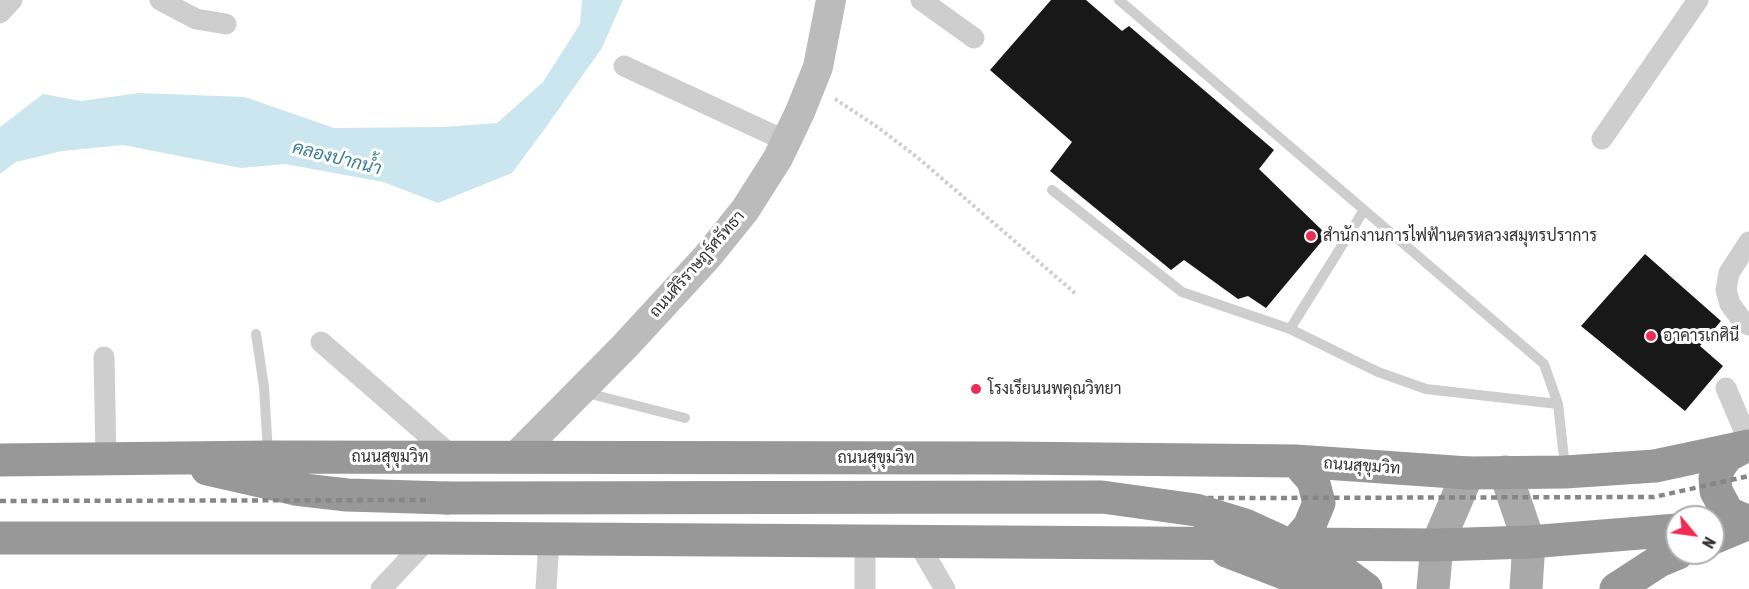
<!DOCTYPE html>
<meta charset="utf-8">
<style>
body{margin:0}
#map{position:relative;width:1749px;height:589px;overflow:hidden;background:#fff;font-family:"Asap Condensed",sans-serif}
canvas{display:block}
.north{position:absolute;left:1665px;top:505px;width:60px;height:60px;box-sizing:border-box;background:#fff;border:2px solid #adadad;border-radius:50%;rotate:119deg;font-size:16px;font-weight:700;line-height:24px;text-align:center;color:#313131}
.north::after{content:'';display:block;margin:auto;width:21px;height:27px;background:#f02c54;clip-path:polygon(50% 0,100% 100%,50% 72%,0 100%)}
</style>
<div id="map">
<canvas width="1749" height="589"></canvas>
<div class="north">N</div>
</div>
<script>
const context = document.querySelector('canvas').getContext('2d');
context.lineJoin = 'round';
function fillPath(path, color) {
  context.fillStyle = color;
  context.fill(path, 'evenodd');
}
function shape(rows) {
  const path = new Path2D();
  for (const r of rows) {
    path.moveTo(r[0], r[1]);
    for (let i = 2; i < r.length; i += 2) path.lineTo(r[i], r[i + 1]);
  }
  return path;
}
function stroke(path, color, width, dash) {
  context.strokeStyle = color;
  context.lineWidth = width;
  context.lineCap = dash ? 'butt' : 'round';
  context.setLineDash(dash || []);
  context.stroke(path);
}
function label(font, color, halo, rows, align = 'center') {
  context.font = font + ' "Asap Condensed",Sarabun,sans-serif';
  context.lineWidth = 6;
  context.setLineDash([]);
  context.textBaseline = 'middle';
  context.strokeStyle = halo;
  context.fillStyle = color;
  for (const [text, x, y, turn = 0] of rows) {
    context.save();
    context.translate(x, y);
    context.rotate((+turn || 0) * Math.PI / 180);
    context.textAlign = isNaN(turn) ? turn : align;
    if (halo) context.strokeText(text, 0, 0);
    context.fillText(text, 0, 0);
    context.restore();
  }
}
const water = shape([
 [582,0,623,0,602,48,546,127,512,173,438,203,383,182,285,164,241,168,123,145,62,151,16,162,0,174,0,127,43,94,81,101,139,93,245,97,334,128,443,127,497,123,543,82,580,24]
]);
const building = shape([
 [1051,0,1086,0,1122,31,1129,26,1274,150,1259,169,1327,235,1266,308,1248,296,1238,299,1184,260,1171,270,1050,171,1072,142,990,70],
 [1645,254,1721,321,1700,346,1723,366,1685,411,1581,326]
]);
const path = shape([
 [835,99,876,126,917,157,1076,294]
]);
const lane = shape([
 [1119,0,1544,364,1558,404,1565,467],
 [1052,190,1182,292,1290,329,1378,372,1426,389,1558,404],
 [1290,329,1364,210],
 [256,334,264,387,268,453],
 [583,392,685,418]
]);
const street = shape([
 [160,0,196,19,226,24],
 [921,0,974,38],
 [0,13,12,0],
 [624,66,786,141],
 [1602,139,1698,0],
 [1749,242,1729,273,1726,290,1730,304,1744,323,1749,325],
 [321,342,453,457],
 [104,357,106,459],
 [1726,388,1749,442],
 [865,541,865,589],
 [918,543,945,589],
 [381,589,429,538],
 [546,589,549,538]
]);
const secondary = shape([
 [515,457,625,346,707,257,745,210,778,158,800,112,818,67,831,0]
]);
const primary = shape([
 [1505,472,1529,542,1526,589],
 [1433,589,1437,545,1468,473]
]);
const highway = shape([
 [1744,447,1727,456,1720,466,1715,478,1716,491,1728,513,1749,522],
 [0,460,268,457,1008,458,1296,461,1468,473,1565,472,1655,466,1749,446],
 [207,469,295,489,347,495,447,498],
 [0,538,429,538,1437,545,1529,542,1677,530],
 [1713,538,1749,523],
 [1294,544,1309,527,1319,503,1313,480,1296,461],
 [1227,551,1325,589],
 [1616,589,1659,561,1678,553]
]);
const rail = shape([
 [0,501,1654,497,1749,476]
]);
const highwayBridge = shape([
 [447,498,1102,497,1196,510,1245,525,1335,566,1366,589]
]);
const markers = [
 [1311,236,6,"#f02c54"],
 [1651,336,6,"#f02c54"],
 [976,389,6,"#f02c54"]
];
const poiNames = [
 ["สำนักงานการไฟฟ้านครหลวงสมุทรปราการ",1323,236],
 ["อาคารเกศินี",1663,336],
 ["โรงเรียนนพคุณวิทยา",988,389]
];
const streetNames = [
 ["ถนนศิริราษฎร์ศรัทธา",697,264,-49],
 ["ถนนสุขุมวิท",390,457],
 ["ถนนสุขุมวิท",876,458],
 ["ถนนสุขุมวิท",1362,466,4]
];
const waterNames = [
 ["คลองปากน้ำ",337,158,14]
];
fillPath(water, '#cbe6ef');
fillPath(building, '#181818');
stroke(path, '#cecece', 4, [3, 3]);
stroke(lane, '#cecece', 10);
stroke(street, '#cecece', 21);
stroke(secondary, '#bbb', 30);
stroke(primary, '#a9a9a9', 33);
stroke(highway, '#989898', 33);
stroke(rail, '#868686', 4.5, [6, 4.5]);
stroke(highwayBridge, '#989898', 33);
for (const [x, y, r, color] of markers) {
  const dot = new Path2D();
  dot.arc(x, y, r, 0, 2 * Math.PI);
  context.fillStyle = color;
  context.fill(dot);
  stroke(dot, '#fff', 2);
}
label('16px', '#313131', '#fff', poiNames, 'left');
label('16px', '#313131', '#fff', streetNames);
label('italic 18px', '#377b93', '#fff', waterNames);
</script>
